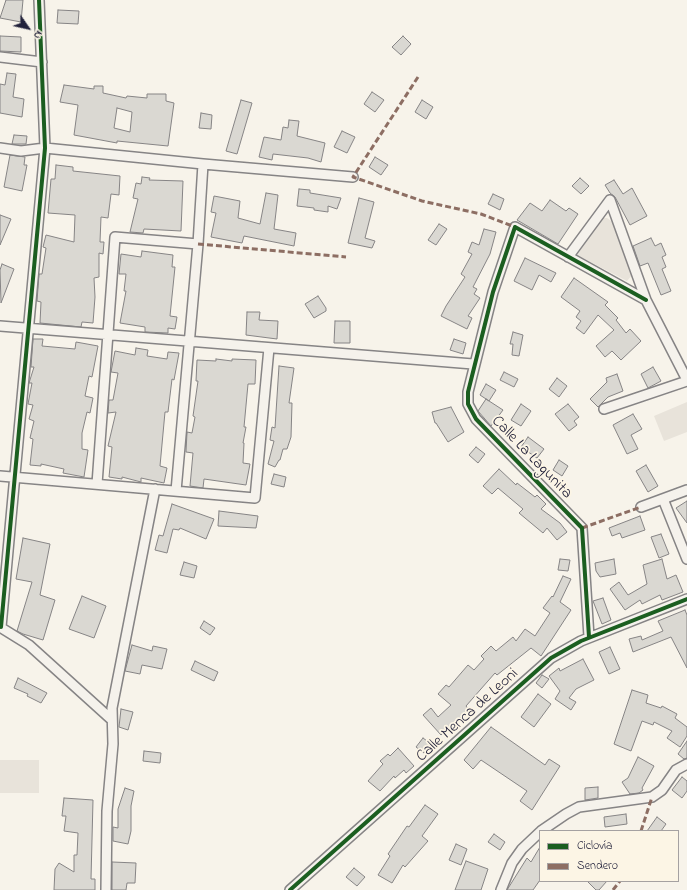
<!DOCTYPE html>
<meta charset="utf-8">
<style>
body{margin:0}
#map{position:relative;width:687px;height:890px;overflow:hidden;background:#f7f3ea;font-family:"Indie Flower",sans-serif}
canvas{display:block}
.legend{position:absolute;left:539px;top:830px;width:140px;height:52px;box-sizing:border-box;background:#fcf5e5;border:1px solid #a5a1a1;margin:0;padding:5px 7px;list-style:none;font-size:12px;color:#22223b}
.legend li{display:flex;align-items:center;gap:8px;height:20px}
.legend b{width:20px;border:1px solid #a5a1a1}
.north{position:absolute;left:8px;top:8px;width:40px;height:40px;-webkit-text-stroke:3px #fcf5e5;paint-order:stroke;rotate:124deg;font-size:11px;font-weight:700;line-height:16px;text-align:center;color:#22223b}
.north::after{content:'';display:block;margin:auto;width:14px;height:18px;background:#22223b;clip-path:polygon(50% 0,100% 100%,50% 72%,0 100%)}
</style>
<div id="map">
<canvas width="687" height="890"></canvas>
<ul class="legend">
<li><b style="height:5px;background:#1b5e20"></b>Ciclovía</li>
<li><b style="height:5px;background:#8d6e63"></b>Sendero</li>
</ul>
<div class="north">N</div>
</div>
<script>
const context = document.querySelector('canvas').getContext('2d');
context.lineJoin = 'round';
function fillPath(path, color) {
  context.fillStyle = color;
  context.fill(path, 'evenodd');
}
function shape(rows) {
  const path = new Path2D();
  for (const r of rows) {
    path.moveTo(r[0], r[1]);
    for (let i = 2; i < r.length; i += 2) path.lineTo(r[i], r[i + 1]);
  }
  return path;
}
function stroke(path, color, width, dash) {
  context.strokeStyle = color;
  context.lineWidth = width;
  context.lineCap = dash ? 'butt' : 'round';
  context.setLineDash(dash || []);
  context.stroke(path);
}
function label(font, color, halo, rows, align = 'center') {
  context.font = font + ' "Indie Flower",sans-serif';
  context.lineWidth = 3.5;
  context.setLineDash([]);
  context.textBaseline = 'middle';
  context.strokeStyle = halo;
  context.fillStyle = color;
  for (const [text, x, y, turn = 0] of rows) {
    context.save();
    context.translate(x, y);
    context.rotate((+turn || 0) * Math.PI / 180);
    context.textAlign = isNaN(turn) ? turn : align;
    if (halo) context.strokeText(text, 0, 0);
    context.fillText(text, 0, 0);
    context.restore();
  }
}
const green = shape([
 [602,218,607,218,614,223,632,275,627,281,577,255],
 [687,402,687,432,664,441,654,416],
 [0,760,39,760,39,793,0,793]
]);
const building = shape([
 [6,0,23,0,21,22,0,18,6,0],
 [58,10,79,11,78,24,57,23,58,10],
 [0,36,21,37,21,52,0,51,0,36],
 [403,36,411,44,401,55,392,47,403,36],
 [7,73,16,74,13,97,24,99,22,117,0,113,0,84,5,85,7,73],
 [64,85,94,89,94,86,103,86,103,93,126,98,127,96,147,98,147,94,166,94,166,101,174,103,168,146,117,141,117,143,74,135,78,105,60,102,64,85],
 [117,108,132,112,130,132,114,128,117,108],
 [372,92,384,100,375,112,364,104,372,92],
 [241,100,252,103,237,154,226,151,241,100],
 [422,100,433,107,426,119,415,112,422,100],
 [201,113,212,115,211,129,199,128,201,113],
 [289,120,299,121,297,136,325,143,321,162,308,158,273,154,272,160,259,157,264,137,281,140,283,127,288,128,289,120],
 [342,131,355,137,347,153,334,147,342,131],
 [14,135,27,136,26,144,12,144,14,135],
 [10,155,25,157,24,165,27,165,22,191,4,187,10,155],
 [375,157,388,165,381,175,369,167,375,157],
 [56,165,73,167,73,171,120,176,119,195,111,194,108,218,101,217,100,242,104,242,103,254,99,253,99,277,94,278,95,297,93,323,82,322,81,327,40,323,41,302,37,301,39,274,42,274,46,248,43,247,46,235,74,242,75,215,48,213,51,179,55,179,56,165],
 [142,177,150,178,149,180,183,181,181,231,144,229,143,233,130,232,138,199,133,198,136,183,141,184,142,177],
 [580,178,589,186,581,194,572,186,580,178],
 [614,180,623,194,632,188,647,216,630,225,615,197,610,193,605,185,614,180],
 [299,189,310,190,310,193,341,198,337,209,328,206,328,212,314,210,314,208,297,206,299,189],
 [266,193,278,195,274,229,296,233,294,246,244,236,242,243,211,237,216,213,211,212,214,196,240,201,238,218,260,224,266,193],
 [493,194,504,199,500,210,488,204,493,194],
 [359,198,374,202,365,238,375,241,372,248,348,243,359,198],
 [550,200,566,211,569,208,578,214,558,244,517,220,530,203,542,211,550,200],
 [0,215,11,219,0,245,0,215],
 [439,224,447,229,436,245,428,240,439,224],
 [484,229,496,232,490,254,473,287,477,289,474,294,480,298,468,316,472,318,467,329,441,316,446,306,465,277,461,274,472,254,468,252,472,242,479,245,484,229],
 [651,238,655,246,661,243,666,255,662,257,666,267,662,269,671,291,661,295,648,263,640,266,633,246,651,238],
 [142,251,173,255,172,267,175,267,170,316,177,317,175,329,168,328,168,333,145,332,145,327,120,323,126,291,124,291,126,274,119,274,121,254,141,257,142,251],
 [525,258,556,273,551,282,539,275,532,290,514,281,525,258],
 [2,264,14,269,1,303,0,270,2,264],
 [574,278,608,302,605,305,618,318,616,320,626,333,630,329,641,341,621,360,612,351,605,357,596,346,614,330,598,315,584,334,576,328,581,321,576,317,580,311,561,297,574,278],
 [318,296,326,308,326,311,314,318,305,304,318,296],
 [247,312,260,312,259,320,278,321,277,339,246,335,247,312],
 [335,321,350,321,350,343,334,343,335,321],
 [513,332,523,335,519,356,512,355,513,344,510,344,513,332],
 [33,339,43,339,42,346,75,349,76,342,98,346,92,377,89,376,85,396,93,398,90,413,87,412,82,433,82,449,88,450,84,477,63,473,64,469,41,464,41,466,30,465,33,439,30,438,34,421,29,419,33,405,28,404,32,383,29,383,34,367,31,367,33,339],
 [454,339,466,343,463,354,450,350,454,339],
 [136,348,148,350,147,356,167,359,168,352,179,353,174,380,172,379,168,412,165,412,160,466,167,468,164,483,141,478,141,482,122,477,122,479,109,477,112,447,108,446,116,412,108,413,109,400,113,400,118,373,111,372,115,351,135,355,136,348],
 [216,359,232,361,232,359,256,360,255,384,248,384,244,427,246,427,243,443,244,443,243,463,250,464,246,485,204,479,203,488,190,486,193,453,186,452,187,432,192,433,195,417,193,416,198,381,196,381,197,360,216,361,216,359],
 [279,366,294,368,289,403,292,403,291,437,287,449,283,449,280,460,279,460,275,467,268,464,274,441,270,440,272,427,275,428,279,366],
 [653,367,661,381,648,388,641,374,653,367],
 [504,372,518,379,514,387,500,380,504,372],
 [617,374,623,391,608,397,598,407,590,399,607,382,606,378,617,374],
 [557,378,567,386,559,397,549,389,557,378],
 [486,384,496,390,489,401,480,395,486,384],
 [486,399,503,410,491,426,478,411,486,399],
 [521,404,531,411,521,426,511,420,521,404],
 [568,404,579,417,574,421,577,425,569,431,555,414,568,404],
 [451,407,464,432,448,442,436,423,435,423,432,412,451,407],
 [633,414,642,429,631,435,638,449,627,454,613,425,633,414],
 [528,437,544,449,537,458,521,447,528,437],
 [476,447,485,454,478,463,469,455,476,447],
 [559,460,568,466,562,476,553,470,559,460],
 [646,465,658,486,648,492,636,471,646,465],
 [499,469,516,485,517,483,535,497,537,495,546,504,541,509,560,523,567,532,557,540,547,528,543,533,519,513,523,509,498,488,492,494,483,486,499,469],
 [274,474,286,477,284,487,271,484,274,474],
 [687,501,687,523,676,508,687,501],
 [172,504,214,519,206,539,180,528,179,530,173,529,167,553,155,550,159,535,163,536,172,504],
 [219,511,258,516,256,528,218,526,219,511],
 [640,516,645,530,622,538,620,533,612,536,609,528,640,516],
 [661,534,669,554,659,558,651,537,661,534],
 [23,538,50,544,40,595,55,600,43,640,23,634,17,631,32,582,16,579,23,538],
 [560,559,570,560,568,571,558,570,560,559],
 [614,559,616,574,600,577,596,571,595,563,614,559],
 [662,559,667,579,676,575,683,592,662,600,660,595,642,604,640,600,625,610,610,589,619,582,628,595,647,584,643,565,662,559],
 [184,562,197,566,194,578,180,575,184,562],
 [563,576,571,579,560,602,571,610,541,656,531,648,497,675,495,673,466,706,469,710,441,735,423,715,431,708,438,717,451,705,438,694,446,685,449,687,468,665,474,670,484,659,481,656,491,646,496,651,513,637,516,641,525,629,535,636,550,613,543,608,552,596,553,597,563,576],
 [82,596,106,606,94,638,69,629,82,596],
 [603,598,611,620,602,624,593,601,603,598],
 [685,610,687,615,687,668,671,637,633,652,629,639,641,636,642,640,663,631,658,621,685,610],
 [204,621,215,628,210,635,200,628,204,621],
 [132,645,152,651,153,646,167,649,162,669,142,665,140,674,125,671,132,645],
 [610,647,620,669,609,674,599,652,610,647],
 [583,659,594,680,576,689,569,698,576,702,571,710,555,699,560,691,549,676,559,668,560,671,583,659],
 [195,661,218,672,214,681,191,670,195,661],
 [542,675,549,679,542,688,536,683,542,675],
 [18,678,47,693,41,703,27,696,28,694,14,688,18,678],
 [632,690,648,695,646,703,661,708,662,706,677,714,675,718,687,727,687,736,680,747,667,738,672,731,654,722,653,725,642,721,631,751,614,744,632,690],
 [538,694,551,704,534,727,521,717,538,694],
 [121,709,133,712,128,730,119,727,121,709],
 [491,727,545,765,549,759,560,766,532,810,520,801,527,791,481,760,473,769,464,760,491,727],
 [423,738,431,744,424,753,416,747,423,738],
 [687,741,687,758,684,759,678,754,687,741],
 [398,748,414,766,406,773,404,770,395,778,394,776,380,791,368,781,383,764,380,761,388,754,390,756,398,748],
 [144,751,161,753,160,763,143,761,144,751],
 [638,757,654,766,642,788,643,790,639,793,630,794,622,782,628,778,638,757],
 [682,777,687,781,687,791,682,798,672,790,682,777],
 [598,787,598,798,585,800,585,788,598,787],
 [125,788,134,791,131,806,131,831,128,844,113,841,113,827,118,828,118,809,125,788],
 [64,798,93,800,91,879,95,879,95,890,54,890,55,869,59,863,74,872,74,855,77,855,78,833,64,831,66,816,62,816,64,798],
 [425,805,438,814,422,836,428,841,405,867,403,865,392,883,378,875,390,856,388,854,407,826,409,827,425,805],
 [626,814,627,824,605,827,604,817,626,814],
 [657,817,666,824,661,831,647,831,657,817],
 [494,834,505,842,500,850,488,842,494,834],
 [456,844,467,849,461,865,449,860,456,844],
 [540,847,540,880,533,890,507,890,527,858,531,862,540,847],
 [466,861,488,869,481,890,455,890,466,861],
 [112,862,136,863,135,883,127,883,126,890,112,890,112,862],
 [354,868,365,877,357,886,346,877,354,868],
 [587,881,607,881,599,890,596,890,587,881]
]);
const minor = shape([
 [0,57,42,62],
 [0,148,21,151,45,148,203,164,353,177],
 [610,200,646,300,687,380],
 [568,257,610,200],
 [0,326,473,364],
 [604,409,687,381],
 [0,476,255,498,269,348],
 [97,484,115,237,198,244],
 [176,491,198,244,203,164],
 [663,499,687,559],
 [641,507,687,490],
 [0,627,29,645,112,720],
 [1,627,45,148,39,0],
 [589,637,582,528,476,419,468,404,468,392,493,292,515,227,646,300],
 [541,831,566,814,579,807,652,797,662,790,676,770,687,764],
 [106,890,107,811,113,744,112,708,155,489],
 [290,890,551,658,581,641,687,599],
 [501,890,512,863,522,849,540,832]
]);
const quiet = shape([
 [418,77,353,177,422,201,481,214,515,227],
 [198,244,346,257],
 [582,528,641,507],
 [641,831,652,797],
 [613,890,620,881]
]);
const cycleway = shape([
 [1,627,45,148,39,0],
 [589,637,582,528,476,419,468,404,468,392,493,292,515,227,646,300],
 [290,890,551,658,581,641,687,599]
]);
const streetNames = [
 ["Calle La Lagunita",531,458,46],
 ["Calle Menca de Leoni",468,716,-42]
];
fillPath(green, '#e8e3da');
fillPath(building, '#dad8d2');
stroke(building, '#868485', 1);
stroke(minor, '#868485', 12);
stroke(minor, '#f5f2ec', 9);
stroke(quiet, '#8d6e63', 3, [6, 3]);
stroke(cycleway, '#1b5e20', 4);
label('16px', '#22223b', '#fcf5e5', streetNames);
</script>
